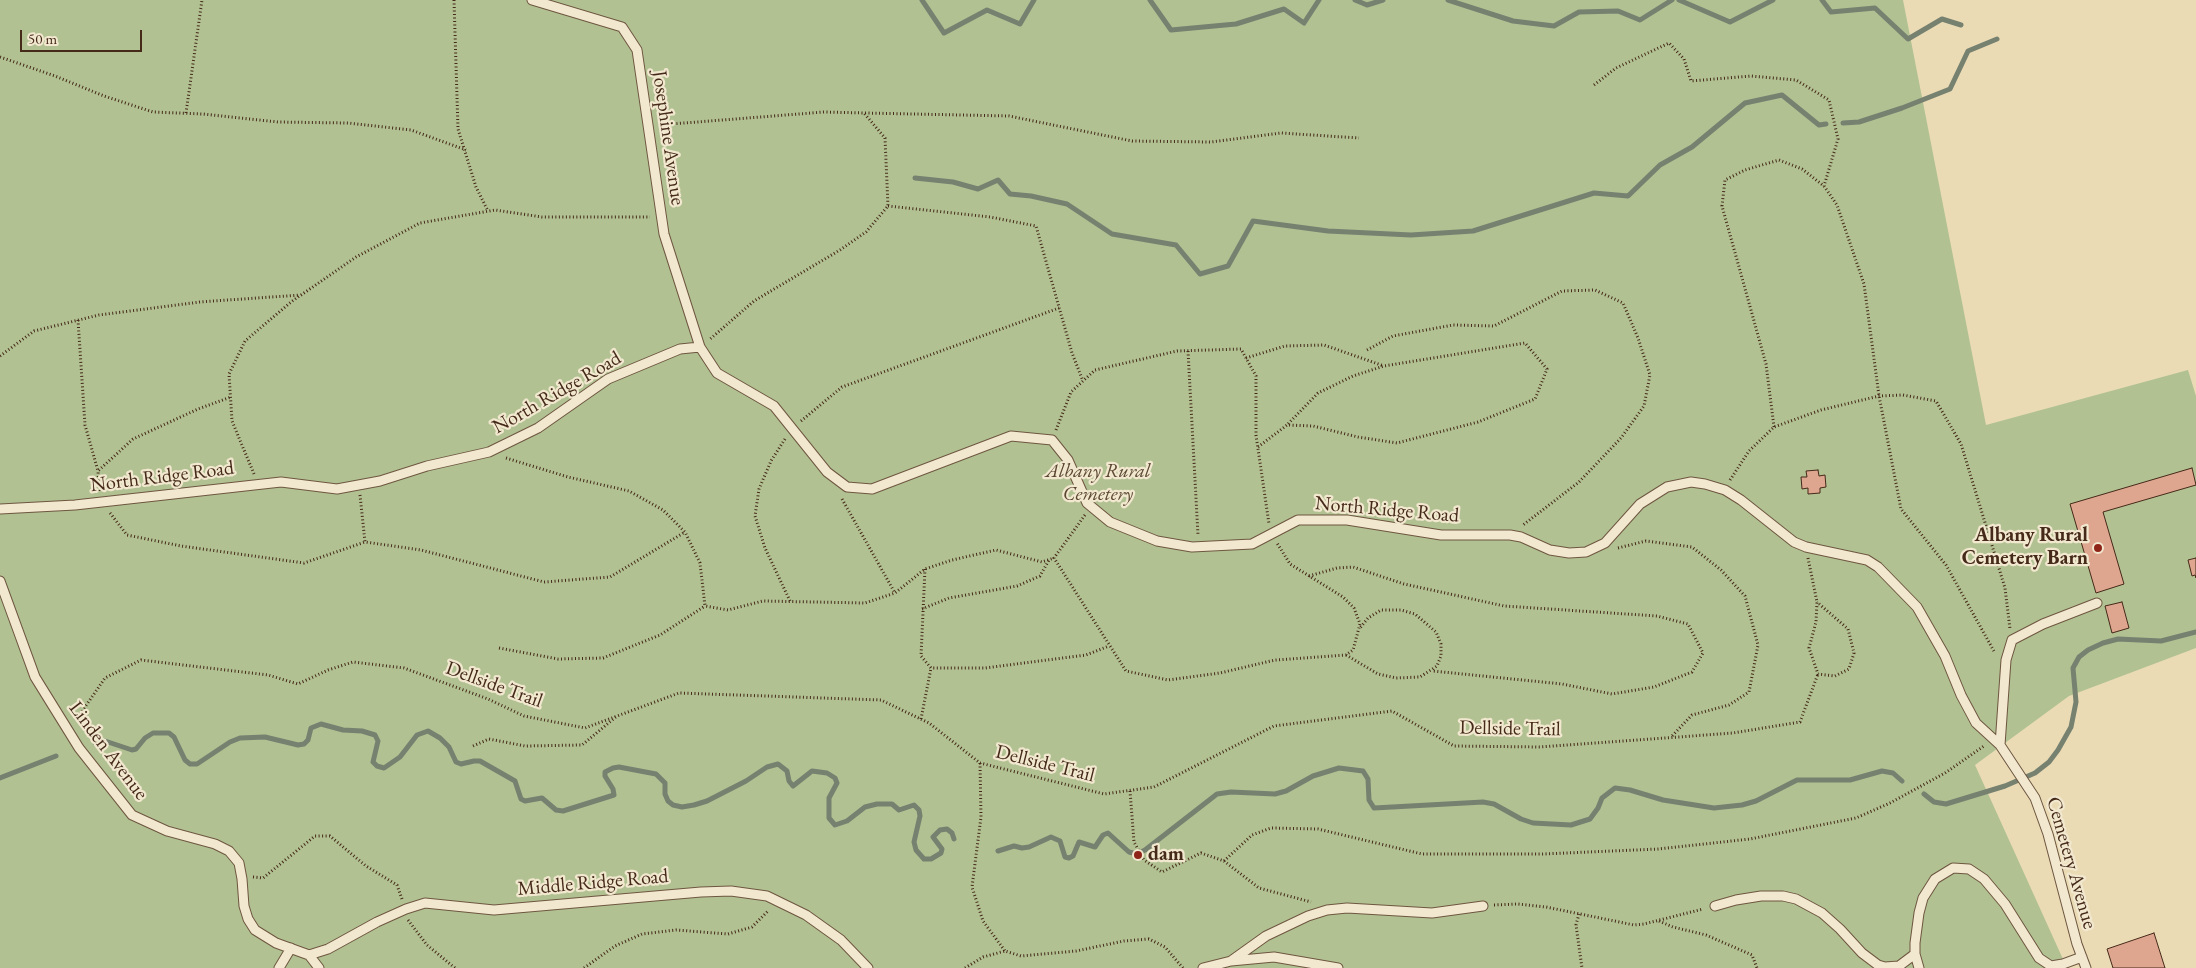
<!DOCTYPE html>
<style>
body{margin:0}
#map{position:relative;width:2196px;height:968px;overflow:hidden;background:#eadbb5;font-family:"EB Garamond",serif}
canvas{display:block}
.scale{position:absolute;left:20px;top:30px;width:122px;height:22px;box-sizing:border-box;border:2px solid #452919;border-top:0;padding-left:6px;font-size:15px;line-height:18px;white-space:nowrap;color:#452919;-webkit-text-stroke:4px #f1e8cf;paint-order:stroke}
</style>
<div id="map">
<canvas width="2196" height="968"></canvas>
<div class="scale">50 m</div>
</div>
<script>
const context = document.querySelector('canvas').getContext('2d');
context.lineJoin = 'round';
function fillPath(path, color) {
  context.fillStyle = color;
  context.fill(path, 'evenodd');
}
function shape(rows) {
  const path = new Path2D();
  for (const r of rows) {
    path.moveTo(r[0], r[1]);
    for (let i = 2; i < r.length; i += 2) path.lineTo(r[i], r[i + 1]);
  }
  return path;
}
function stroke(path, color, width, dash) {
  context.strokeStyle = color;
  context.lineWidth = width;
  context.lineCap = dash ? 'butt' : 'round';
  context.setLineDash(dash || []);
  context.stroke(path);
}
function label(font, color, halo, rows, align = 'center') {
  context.font = font + ' "EB Garamond",serif';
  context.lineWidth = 4.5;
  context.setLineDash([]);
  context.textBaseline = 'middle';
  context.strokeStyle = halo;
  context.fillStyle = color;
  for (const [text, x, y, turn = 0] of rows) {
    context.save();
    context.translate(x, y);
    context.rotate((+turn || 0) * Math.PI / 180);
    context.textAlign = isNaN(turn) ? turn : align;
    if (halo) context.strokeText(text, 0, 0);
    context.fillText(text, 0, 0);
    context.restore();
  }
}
const green = shape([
 [0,0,1903,0,1986,425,2188,370,2196,396,2196,648,2069,696,1975,765,2067,968,0,968]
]);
const stream = shape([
 [922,0,944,33,987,10,1020,24,1034,0],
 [1150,0,1171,30,1236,24,1284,9,1304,23,1319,0],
 [1355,0,1367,5,1383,0],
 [1448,0,1513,21,1554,26,1579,12,1618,11,1640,20,1672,0],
 [1679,0,1730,22,1773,0],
 [1822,0,1831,12,1875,8,1908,39,1942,19,1961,25],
 [1843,123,1859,122,1902,108,1950,89,1968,51,1997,39],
 [915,178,953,182,978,189,998,180,1010,194,1031,196,1067,204,1112,234,1176,245,1200,274,1228,266,1253,221,1328,231,1411,235,1473,231,1594,193,1628,196,1660,165,1692,147,1745,103,1782,95,1819,125,1826,124],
 [95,743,105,741,132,750,136,749,145,738,153,733,169,733,174,737,185,760,190,764,197,764,230,742,240,738,265,737,298,745,304,744,308,740,311,728,321,724,343,730,362,731,375,735,378,741,373,762,377,766,384,768,400,757,417,735,428,731,440,738,449,747,456,762,461,764,474,761,480,761,515,781,521,799,525,801,542,798,556,810,563,811,614,795,613,789,605,776,605,772,613,768,619,767,656,774,665,783,665,794,668,801,673,805,682,807,694,805,707,801,746,781,767,767,778,764,787,771,789,781,793,786,812,771,827,773,835,778,837,783,829,798,829,818,835,825,847,821,865,807,877,804,892,804,899,810,914,805,919,810,920,816,914,842,916,850,924,859,931,859,941,853,942,849,933,837,940,830,947,829,952,833,954,839],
 [0,778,56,756],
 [1924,794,1934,802,1946,804,2005,786,2035,773,2049,762,2058,750,2071,727,2076,702,2073,668,2079,657,2088,650,2103,643,2118,639,2161,641,2196,632],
 [998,851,1014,846,1022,848,1029,847,1051,837,1060,841,1065,857,1069,858,1073,856,1079,842,1095,847,1103,835,1108,833,1129,852,1137,854,1145,850,1217,794,1231,792,1275,794,1286,791,1313,776,1339,768,1363,771,1368,779,1369,800,1374,808,1483,802,1494,804,1521,819,1533,823,1571,825,1590,819,1598,808,1602,798,1615,788,1630,790,1663,800,1714,808,1742,805,1756,801,1797,780,1850,780,1882,771,1893,773,1902,781]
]);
const building = shape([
 [2192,468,2196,485,2103,512,2124,584,2096,593,2070,504,2192,468],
 [1818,470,1819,476,1825,475,1826,487,1820,488,1820,493,1808,494,1808,488,1802,489,1801,477,1807,477,1806,471,1818,470],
 [2196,558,2196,578,2195,575,2192,576,2188,560,2196,558],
 [2122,602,2129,628,2112,633,2105,606,2122,602],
 [2154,933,2165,968,2113,968,2107,949,2154,933]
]);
const path = shape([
 [454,0,458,129,476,187,488,211],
 [0,57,55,76,104,96,153,112,203,114,278,122,348,123,411,130,466,150],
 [1594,85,1616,68,1669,43,1684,59,1691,81,1751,76,1796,80,1829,100,1838,139,1824,186],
 [186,113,202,0],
 [865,113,1009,116,1132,141,1211,142,1281,133,1359,138],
 [659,125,824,112,864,113,885,138,888,206,866,232,840,250,754,301,709,340],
 [888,206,990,217,1036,226,1072,353,1083,381],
 [78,320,85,425,98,471],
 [1367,350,1393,336,1453,325,1494,326,1562,291,1595,290,1623,303,1638,338,1650,375,1644,406,1621,438,1579,482,1523,525],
 [1188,351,1198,535],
 [0,356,34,331,99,315,200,302,300,295],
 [1246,358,1285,346,1324,345,1384,366],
 [801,421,842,387,1059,308],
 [1774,427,1766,364,1722,206,1725,180,1745,170,1779,160,1802,169,1824,186,1837,205,1864,284,1879,396,1901,509,1946,565,1995,653],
 [1056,430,1071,392,1095,370,1177,351,1241,349,1256,376,1256,435,1269,524],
 [785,439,771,461,759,489,755,516,765,548,790,601],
 [1258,447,1287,425,1313,426,1358,437,1397,443,1478,422,1535,399,1547,369,1525,343,1384,366,1353,376,1318,393,1287,425],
 [506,458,568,477,629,491,663,510,685,532,700,563,705,606,728,610,763,601,865,603,895,593,925,569,952,560,996,550,1042,562,1054,558],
 [254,474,232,421,229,374,245,341,291,302,356,257,420,223,495,210,542,217,650,217],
 [1730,480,1749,451,1774,427,1821,410,1879,396,1903,395,1936,401,1961,444,2005,588,2010,629],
 [99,491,98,471,133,439,198,409,231,397],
 [360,495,365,542,421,550,544,582,610,577,685,532],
 [842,499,895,593],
 [110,513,127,535,181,546,304,563,365,542],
 [1085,515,1054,558,1126,671,1168,680,1220,673,1275,660,1346,655,1353,650,1360,624,1354,608,1343,597,1290,564,1277,543],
 [1618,548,1646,541,1692,547,1721,570,1745,596,1758,645,1749,692,1729,705,1692,715,1671,737],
 [1808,558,1817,602,1816,622,1809,648,1818,674,1835,676,1849,669,1854,653,1848,629,1817,602],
 [925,569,921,656,931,668,985,668,1086,655,1109,646],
 [1309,576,1337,568,1353,567,1404,584,1504,606,1657,616,1688,624,1703,653,1692,672,1654,687,1612,694,1562,684,1433,671],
 [922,609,949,598,1017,586,1040,576,1049,560],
 [499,648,558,659,603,658,660,635,705,606],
 [1346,655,1378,674,1396,678,1420,677,1437,666,1441,656,1441,644,1436,632,1415,614,1401,610,1381,610,1368,618,1360,628],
 [921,719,931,668],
 [76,720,105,678,141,660,268,675,298,684,328,670,353,662,404,668,488,699,524,716,585,728,679,693,881,700,929,723,980,763,1104,794,1154,787,1274,726,1392,711,1454,746,1540,747,1733,733,1800,722,1818,674],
 [473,746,489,739,525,746,582,745,617,716],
 [980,763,981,817,972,887,983,921,1005,951],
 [1130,791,1134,842,1144,860,1162,872,1201,853,1224,861,1259,888,1311,902],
 [1224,861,1252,835,1271,828,1318,829,1422,854,1543,854,1658,849,1750,839,1856,818,1890,803,1945,773,1984,746],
 [253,877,263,878,315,836,330,836,366,866,397,885,402,899],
 [1494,905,1518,904,1546,907,1634,925,1644,924,1703,909],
 [1579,914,1576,925,1582,968],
 [408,920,427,945,455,968],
 [1659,921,1673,927,1706,935,1752,955,1757,968],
 [584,968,615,946,642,934,676,930,728,934,752,927,769,910],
 [965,968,983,957,1005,951,1021,956,1076,951,1124,941,1149,939,1165,947,1183,968]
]);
const service = shape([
 [532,0,622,27,637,50,664,234,700,347,717,373,774,406,827,472,847,487,872,489,1011,436,1052,440,1068,460,1087,503,1110,522,1157,541,1192,547,1252,544,1298,520,1347,520,1441,535,1510,535,1521,537,1550,550,1569,553,1586,552,1605,543,1640,504,1667,487,1691,482,1705,484,1725,490,1741,500,1794,542,1806,547,1867,560,1878,567,1917,607,1945,656,1961,695,1976,723,2000,745,2035,798,2048,834,2077,944,2086,968],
 [0,509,75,505,281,482,337,489,380,481,427,466,489,452,538,428,608,379,680,349,700,347],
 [0,581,35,677,79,748,132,815,167,831,215,844,229,851,239,863,242,879,244,906,248,919,255,930,276,943,309,955,319,968],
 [2000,745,2006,660,2012,640,2043,624,2097,603],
 [1715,906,1736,900,1761,896,1783,896,1796,899,1822,913,1840,929,1862,953,1878,965,1885,967,1899,966,1915,954],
 [309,955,328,949,377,922,406,909,425,903,494,910,701,892,731,891,767,896,806,915,841,940,868,968],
 [1231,961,1266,936,1308,916,1327,910,1347,908,1432,913,1483,906],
 [279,968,291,948],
 [1203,968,1231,961,1274,957,1338,968],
 [1919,968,1915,954,1915,943,1919,913,1923,898,1935,879,1953,868,1969,869,1984,879,2005,904,2039,958,2051,966,2063,964,2082,957]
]);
const markers = [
 [2098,548,5,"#8f2418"],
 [1138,855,5,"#8f2418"]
];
const streetNames = [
 ["Josephine Avenue",668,138,82],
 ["North Ridge Road",557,393,-30],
 ["North Ridge Road",162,477,-7],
 ["North Ridge Road",1387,510,5],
 ["Dellside Trail",494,685,20],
 ["Dellside Trail",1510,729,1],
 ["Linden Avenue",108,751,53],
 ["Dellside Trail",1045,764,14],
 ["Cemetery Avenue",2071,863,74],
 ["Middle Ridge Road",593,883,-5]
];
const parkNames = [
 ["Albany Rural",1098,472],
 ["Cemetery",1098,495]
];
const poiNames = [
 ["Albany Rural",2088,536],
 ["Cemetery Barn",2088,559],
 ["dam",1148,855,"left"]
];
fillPath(green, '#b1c192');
stroke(stream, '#778170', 5);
fillPath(building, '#dea68f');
stroke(building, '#452919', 1);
stroke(service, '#6e5640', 11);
stroke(path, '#452919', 3, [1, 2.5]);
stroke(service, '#f1e8cf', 9);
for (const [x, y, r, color] of markers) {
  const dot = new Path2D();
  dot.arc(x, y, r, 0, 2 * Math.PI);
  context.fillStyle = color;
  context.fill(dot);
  stroke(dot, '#f1e8cf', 2);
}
label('20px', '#452919', '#f1e8cf', streetNames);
label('italic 20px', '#5b4731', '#f1e8cf', parkNames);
label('bold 20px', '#452919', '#f1e8cf', poiNames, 'right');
</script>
